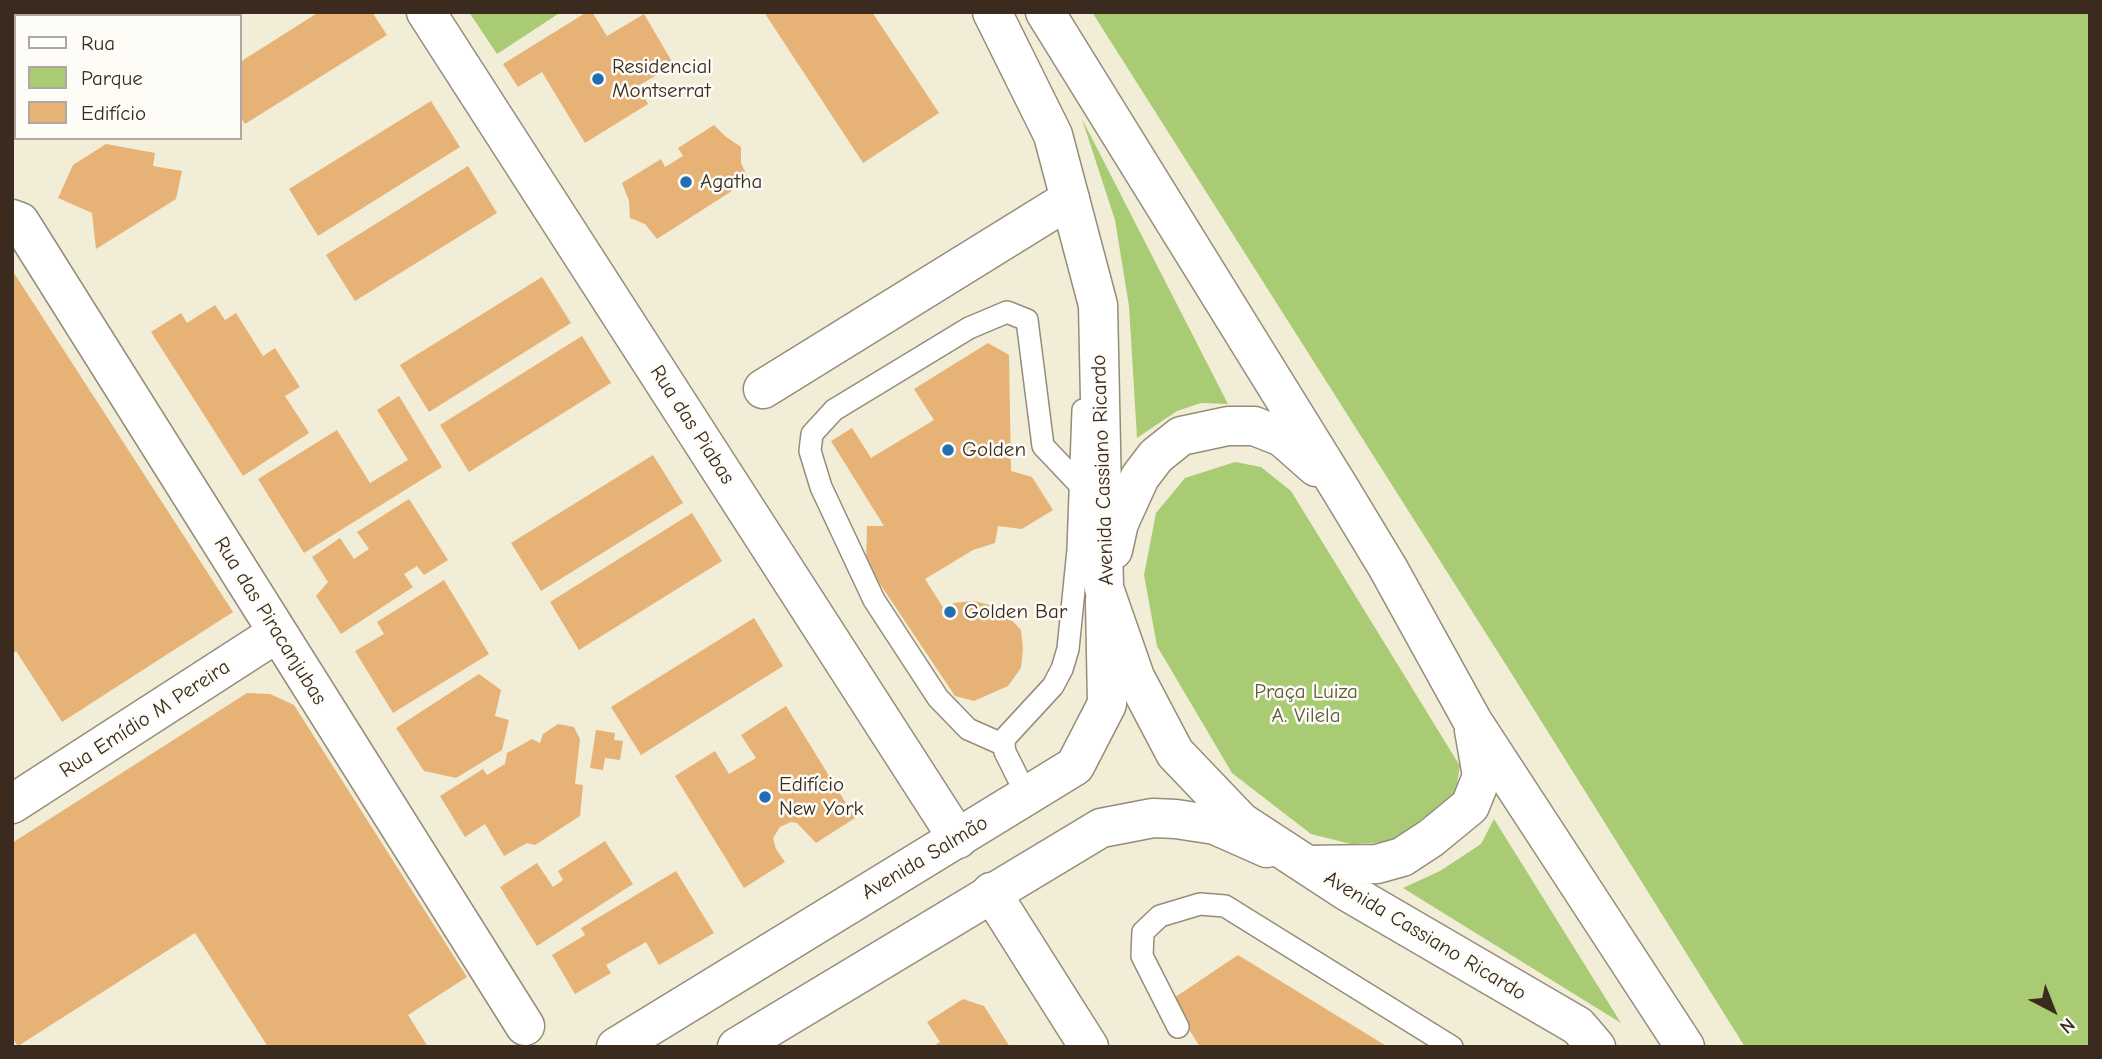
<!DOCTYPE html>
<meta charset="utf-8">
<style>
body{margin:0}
#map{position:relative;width:2102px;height:1059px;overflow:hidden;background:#f2edd7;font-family:"Comic Neue",sans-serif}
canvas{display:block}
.frame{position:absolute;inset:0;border:14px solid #3b2a1e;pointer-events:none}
.legend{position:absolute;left:14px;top:14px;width:228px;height:126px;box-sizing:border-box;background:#fdfcf7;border:2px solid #afa8a0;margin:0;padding:9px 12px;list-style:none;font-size:21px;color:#3b2a1e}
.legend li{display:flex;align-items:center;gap:14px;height:35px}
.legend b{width:35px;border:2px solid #afa8a0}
.north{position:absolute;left:2018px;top:975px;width:70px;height:70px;-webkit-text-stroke:5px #fdfcf7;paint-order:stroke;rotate:138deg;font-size:19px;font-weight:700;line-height:28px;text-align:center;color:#3b2a1e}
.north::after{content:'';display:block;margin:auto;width:24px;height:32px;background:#3b2a1e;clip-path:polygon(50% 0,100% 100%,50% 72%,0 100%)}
</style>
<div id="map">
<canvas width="2102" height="1059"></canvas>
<div class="frame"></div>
<ul class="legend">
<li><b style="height:9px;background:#fff"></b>Rua</li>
<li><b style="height:19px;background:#a9cb73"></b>Parque</li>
<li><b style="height:19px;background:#e7b276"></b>Edifício</li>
</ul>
<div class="north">N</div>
</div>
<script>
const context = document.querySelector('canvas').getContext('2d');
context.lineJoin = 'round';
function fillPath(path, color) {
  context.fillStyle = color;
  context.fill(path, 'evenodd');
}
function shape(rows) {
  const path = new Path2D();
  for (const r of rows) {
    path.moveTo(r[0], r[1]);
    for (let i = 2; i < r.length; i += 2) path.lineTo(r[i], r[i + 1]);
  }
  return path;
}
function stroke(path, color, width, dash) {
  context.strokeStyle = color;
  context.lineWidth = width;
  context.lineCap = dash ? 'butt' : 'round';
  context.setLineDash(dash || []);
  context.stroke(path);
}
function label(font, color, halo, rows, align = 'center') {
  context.font = font + ' "Comic Neue",sans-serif';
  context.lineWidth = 5;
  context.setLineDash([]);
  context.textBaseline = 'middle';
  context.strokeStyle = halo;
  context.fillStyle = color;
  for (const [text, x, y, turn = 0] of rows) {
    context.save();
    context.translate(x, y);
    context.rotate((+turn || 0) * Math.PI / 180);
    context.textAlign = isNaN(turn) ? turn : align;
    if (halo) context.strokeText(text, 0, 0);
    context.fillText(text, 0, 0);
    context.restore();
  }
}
const green = shape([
 [469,12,561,12,497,54],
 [1092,12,2090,12,2090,1047,1745,1047,1508,668],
 [1082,119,1228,404,1201,403,1177,411,1137,438,1129,306,1115,220],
 [1235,462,1261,467,1291,491,1460,766,1455,795,1391,842,1351,844,1311,834,1232,773,1157,646,1144,575,1156,513,1185,478],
 [1494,819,1621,1023,1403,888,1440,871,1481,844]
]);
const building = shape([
 [146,12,178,12,173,16,148,16],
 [319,12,372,12,387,35,245,124,240,116,240,62],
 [587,12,592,12,607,36,644,14,674,65,638,86,648,104,585,143,542,72,518,87,503,64],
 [764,12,872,12,939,113,863,163],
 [431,101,460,147,318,236,289,189],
 [714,125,725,136,741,147,741,163,749,180,657,239,645,224,630,218,629,201,622,183,661,159,665,167,683,156,678,148],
 [106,144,155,153,153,166,182,171,176,199,96,249,92,213,58,198,73,165],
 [468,166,497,213,355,301,326,255],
 [12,270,233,612,62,722,16,651,12,654],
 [542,277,571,323,429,412,400,365],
 [215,305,225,320,236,313,263,356,275,348,300,387,285,396,309,433,243,476,151,332,181,313,187,323],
 [582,336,611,383,469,472,440,425],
 [988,343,1009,355,1011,471,1032,477,1053,510,1022,529,998,526,995,543,973,550,925,579,944,609,954,603,973,601,991,605,1006,614,1021,630,1023,648,1021,668,1008,686,974,701,955,696,866,563,867,526,884,526,831,441,852,428,871,458,934,420,914,389],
 [399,396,442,467,304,553,258,479,337,430,370,483,408,460,377,410],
 [653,455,683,503,541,591,511,543],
 [409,499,448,560,424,575,417,566,404,574,413,587,341,634,316,596,328,582,312,557,340,538,354,559,369,549,357,532],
 [692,513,722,561,579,650,550,602],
 [444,580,489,654,393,713,355,651,384,634,377,622],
 [754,618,783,666,641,755,611,707],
 [479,674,501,690,495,716,509,720,502,750,456,778,424,771,396,728],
 [247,693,270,694,294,705,467,977,408,1015,428,1047,268,1047,195,933,18,1046,12,1038,12,843],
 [786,706,855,818,816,843,797,823,791,822,780,827,773,838,776,849,785,862,744,888,675,776,715,751,729,774,756,758,741,735],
 [558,724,574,727,580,739,575,784,583,785,580,816,535,845,527,843,504,856,485,824,465,837,440,796,483,769,487,775,505,764,507,753,532,739,540,743,543,734],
 [596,730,615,733,614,740,623,741,620,760,605,758,603,770,590,768],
 [605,841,633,884,537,946,500,887,537,863,553,887,563,880,558,871],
 [676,871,714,933,659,965,646,942,606,965,611,973,575,994,552,955,585,935,581,928],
 [1238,955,1388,1047,1200,1047,1171,1000],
 [963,999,984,1006,1010,1047,932,1047,940,1042,927,1022]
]);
const lane = shape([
 [1004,745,968,729,938,698,874,600,821,487,810,451,812,434,834,410,969,328,1007,312,1027,320,1043,446,1080,485,1102,503],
 [1027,796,1005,752,1004,745,1005,738,1053,686,1062,669,1068,649,1078,550,1083,410],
 [1178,1027,1142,956,1143,932,1160,916,1200,904,1225,906,1452,1047]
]);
const street = shape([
 [426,12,958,839],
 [12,219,20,222,525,1026],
 [763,389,1070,199],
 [12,804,277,633],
 [991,892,1089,1047]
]);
const secondary = shape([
 [616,1047,1075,766,1107,704,1105,600],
 [737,1047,1101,828,1153,818,1176,819,1215,825,1267,848]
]);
const primary = shape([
 [992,12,1053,135,1098,305,1104,588,1135,677,1175,753,1241,822,1348,892,1578,1026,1596,1047],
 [1045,12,1339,487,1388,568,1473,722,1685,1047],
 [1113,550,1119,523,1140,477,1156,456,1181,436,1228,426,1254,426,1282,437,1316,467],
 [1307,865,1377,864,1402,857,1431,838,1470,806,1482,776,1474,730]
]);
const markers = [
 [598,79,7,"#1f6fb2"],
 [686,182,7,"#1f6fb2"],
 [948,450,7,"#1f6fb2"],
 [950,612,7,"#1f6fb2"],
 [765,797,7,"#1f6fb2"]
];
const poiNames = [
 ["Residencial",612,67],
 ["Montserrat",612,91],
 ["Agatha",700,182],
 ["Golden",962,450],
 ["Golden Bar",964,612],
 ["Edifício",779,785],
 ["New York",779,809]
];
const streetNames = [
 ["Rua das Piabas",692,425,57],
 ["Avenida Cassiano Ricardo",1103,470,-92],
 ["Rua das Piracanjubas",270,621,58],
 ["Rua Emídio M Pereira",145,719,-33],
 ["Avenida Salmão",925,858,-31],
 ["Avenida Cassiano Ricardo",1425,936,31]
];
const parkNames = [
 ["Praça Luiza",1306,692],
 ["A. Vilela",1306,716]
];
fillPath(green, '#a9cb73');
fillPath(building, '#e7b276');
stroke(lane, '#968c7a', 24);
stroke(street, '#968c7a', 41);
stroke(secondary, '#968c7a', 41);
stroke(primary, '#968c7a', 41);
stroke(lane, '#fff', 21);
stroke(street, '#fff', 38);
stroke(secondary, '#fff', 38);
stroke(primary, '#fff', 38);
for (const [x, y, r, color] of markers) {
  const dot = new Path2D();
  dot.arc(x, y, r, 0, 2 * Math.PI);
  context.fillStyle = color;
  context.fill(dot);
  stroke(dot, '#fdfcf7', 2.5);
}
label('21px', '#3b2a1e', '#fdfcf7', poiNames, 'left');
label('21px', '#3b2a1e', '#fdfcf7', streetNames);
label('21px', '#5c5a38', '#fdfcf7', parkNames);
</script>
